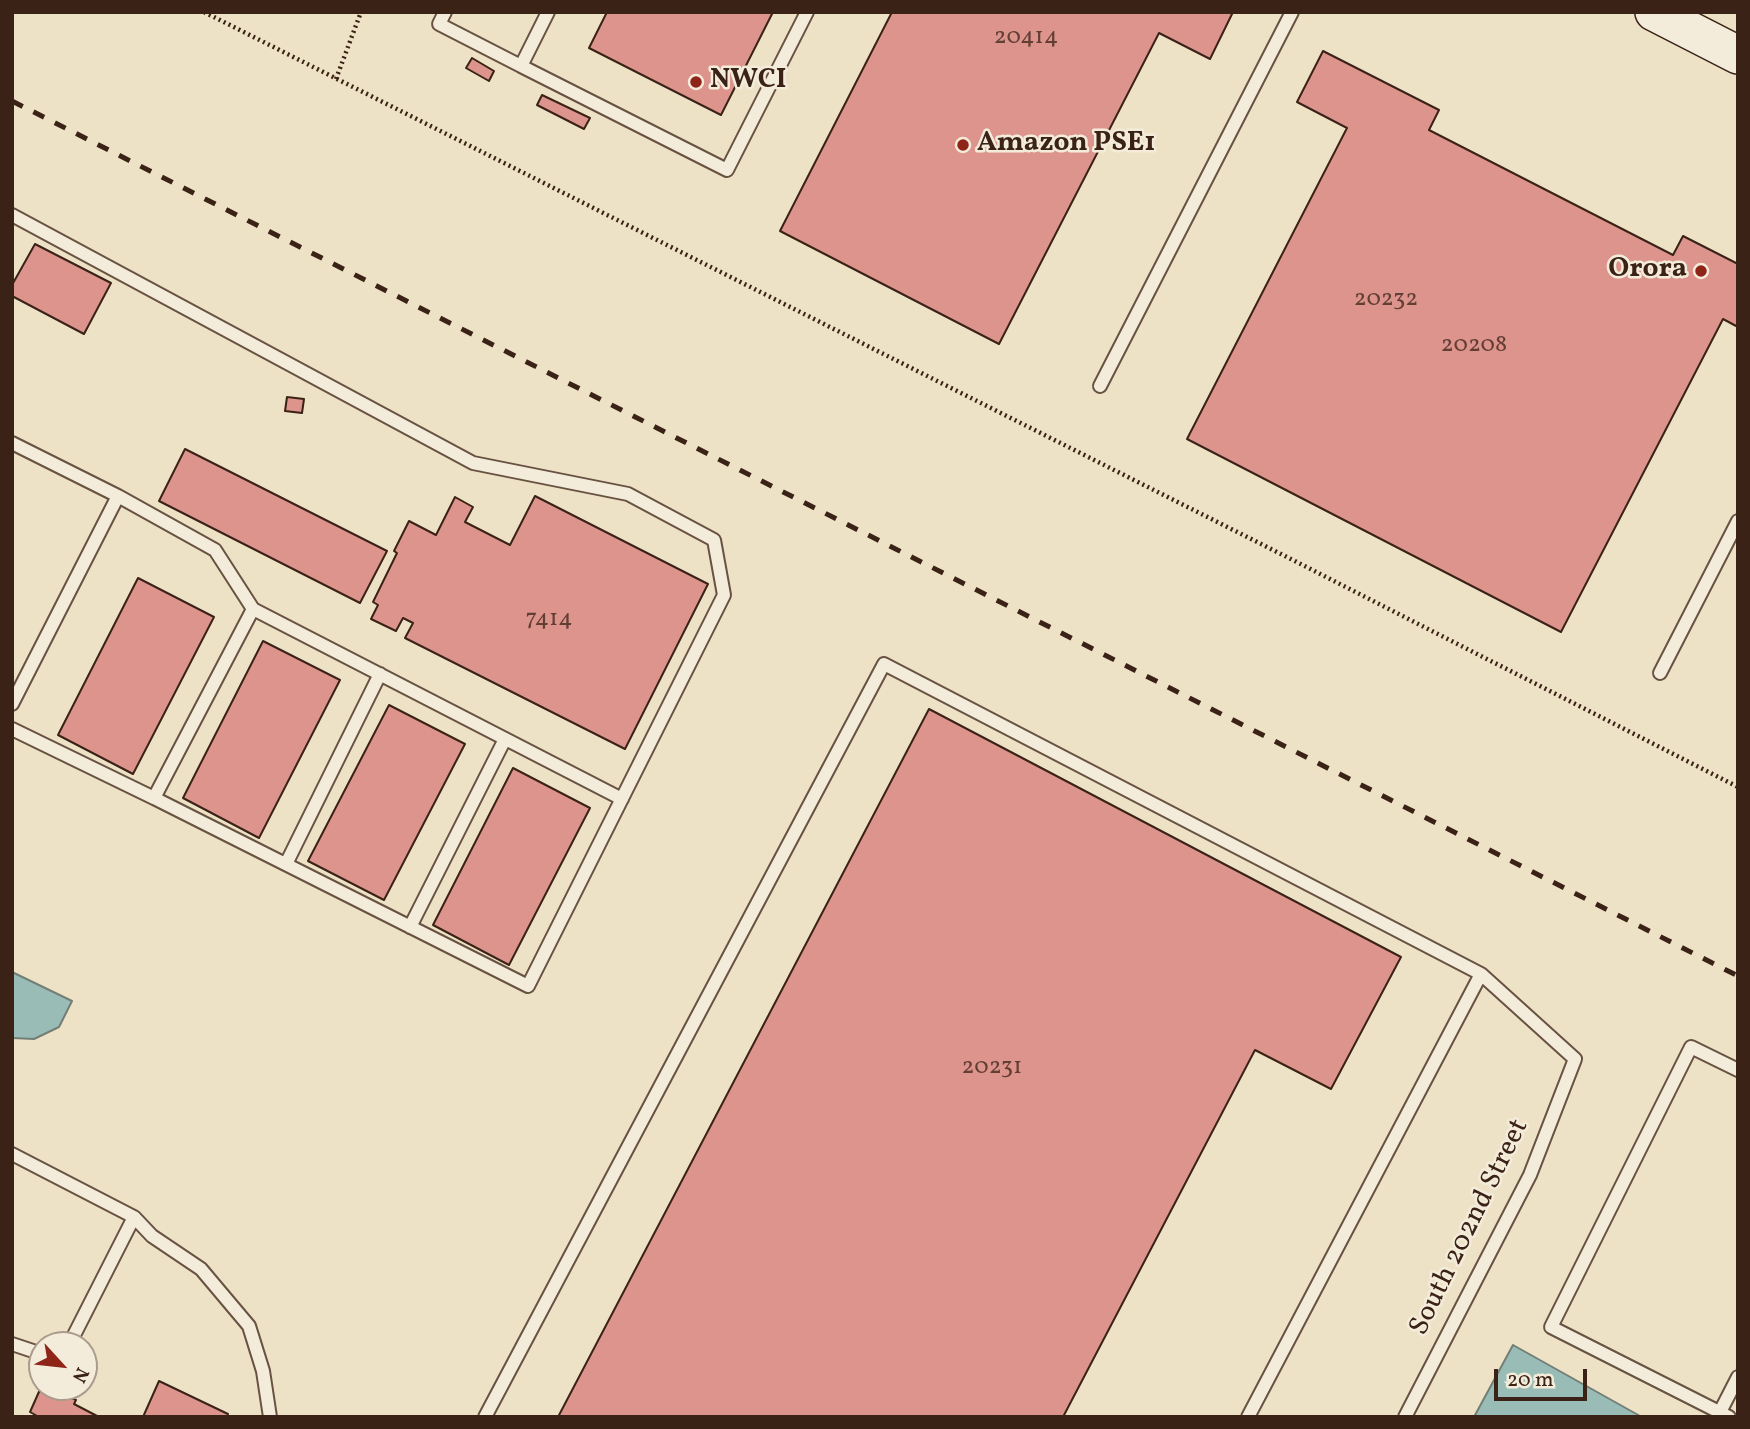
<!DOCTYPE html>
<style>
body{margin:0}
#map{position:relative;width:1750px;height:1429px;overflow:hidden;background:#eee2c6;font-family:Vollkorn,serif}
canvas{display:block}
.frame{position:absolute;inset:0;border:14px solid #3b2216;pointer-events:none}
.north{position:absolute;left:28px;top:1331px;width:70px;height:70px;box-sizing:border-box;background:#f4ecda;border:2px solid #aa9b8c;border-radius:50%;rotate:117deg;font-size:19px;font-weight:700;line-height:28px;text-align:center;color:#3b2216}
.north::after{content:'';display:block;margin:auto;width:24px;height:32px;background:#8f2418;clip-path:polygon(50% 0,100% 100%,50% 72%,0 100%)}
.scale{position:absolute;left:1494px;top:1369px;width:93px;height:32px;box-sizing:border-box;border:4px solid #3b2216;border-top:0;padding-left:9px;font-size:21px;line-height:24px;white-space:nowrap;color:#3b2216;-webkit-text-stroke:5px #f4ecda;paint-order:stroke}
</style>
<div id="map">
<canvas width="1750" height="1429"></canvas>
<div class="frame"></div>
<div class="north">N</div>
<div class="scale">20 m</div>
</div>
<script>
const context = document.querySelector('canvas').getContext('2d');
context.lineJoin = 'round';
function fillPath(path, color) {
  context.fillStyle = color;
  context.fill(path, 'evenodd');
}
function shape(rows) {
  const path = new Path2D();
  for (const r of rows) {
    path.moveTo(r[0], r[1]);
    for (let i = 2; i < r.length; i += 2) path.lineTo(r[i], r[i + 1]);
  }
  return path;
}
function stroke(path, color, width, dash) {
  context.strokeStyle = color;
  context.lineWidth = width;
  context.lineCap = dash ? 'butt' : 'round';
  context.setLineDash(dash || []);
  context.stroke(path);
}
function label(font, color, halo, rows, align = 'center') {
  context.font = font + ' Vollkorn,serif';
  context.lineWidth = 5;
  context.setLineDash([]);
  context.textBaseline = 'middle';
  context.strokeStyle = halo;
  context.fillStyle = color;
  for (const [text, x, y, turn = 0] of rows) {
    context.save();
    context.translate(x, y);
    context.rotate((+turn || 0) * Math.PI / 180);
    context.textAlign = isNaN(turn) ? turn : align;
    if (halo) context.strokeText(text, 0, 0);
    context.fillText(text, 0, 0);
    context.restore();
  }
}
const water = shape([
 [12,972,72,1001,59,1027,34,1039,12,1038,12,972],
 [1513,1345,1640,1416,1474,1417,1513,1345]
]);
const building = shape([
 [607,12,773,12,721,115,589,48,607,12],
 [892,12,1233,12,1210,59,1159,33,999,344,780,231,892,12],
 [1323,51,1439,110,1429,130,1673,255,1683,236,1738,264,1738,327,1723,319,1561,632,1187,439,1347,128,1297,102,1323,51],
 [472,58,494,71,489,81,466,68,472,58],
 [542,95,590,118,584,129,537,105,542,95],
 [35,244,111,283,84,334,12,296,12,285,35,244],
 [287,397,304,399,302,413,285,411,287,397],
 [185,449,387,551,360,603,159,501,185,449],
 [535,496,708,584,625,749,405,638,413,623,403,618,396,631,371,619,378,605,373,602,397,553,394,551,409,521,436,535,455,497,473,507,465,522,510,545,535,496],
 [138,578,214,617,133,774,58,735,138,578],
 [263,641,340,680,259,838,183,798,263,641],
 [389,705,465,744,384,900,308,861,389,705],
 [929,709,1401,957,1331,1089,1255,1050,1063,1417,558,1417,929,709],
 [513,768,590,808,509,965,433,925,513,768],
 [159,1381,228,1414,227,1417,143,1417,159,1381],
 [42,1385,42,1387,47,1387,76,1400,74,1404,99,1417,39,1417,30,1412,42,1385]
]);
const path = shape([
 [204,12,1281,554,1738,787],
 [336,79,361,12]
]);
const lane = shape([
 [445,12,439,24,521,66],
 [548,12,521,66,727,170,807,12],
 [12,215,473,463,628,494,714,540,724,595,528,986,154,798],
 [1100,386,1292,12],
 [12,443,118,496,12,704],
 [253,609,622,799],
 [1660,673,1738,521],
 [12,729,154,798,253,609,215,550,118,496],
 [286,864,380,674],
 [410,927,505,739],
 [12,1154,134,1217,69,1345],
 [134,1217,152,1236,201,1269,249,1326,263,1371,270,1417],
 [12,1344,42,1354],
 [1720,1412,1738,1377],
 [485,1417,884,664,1481,974,1248,1417],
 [1405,1417,1530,1175,1575,1059,1481,974],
 [1729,1417,1551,1327,1691,1047,1738,1070]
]);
const secondary = shape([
 [1654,12,1738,55]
]);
const rail = shape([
 [12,101,1738,976]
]);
const markers = [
 [696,82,7,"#8f2418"],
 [963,145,7,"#8f2418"],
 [1701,271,7,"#8f2418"]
];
const numberNames = [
 ["20414",1026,39],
 ["20232",1386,301],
 ["20208",1474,347],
 ["7414",549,621],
 ["20231",992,1069]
];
const poiNames = [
 ["NWCI",710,82],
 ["Amazon PSE1",977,145],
 ["Orora",1687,271,"right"]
];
const streetNames = [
 ["South 202nd Street",1471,1228,-64]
];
fillPath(water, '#99bdb6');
stroke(water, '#737f76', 2);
fillPath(building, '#dc948c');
stroke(building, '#3b2216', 2);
stroke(lane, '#685242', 16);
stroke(secondary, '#3b2216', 40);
stroke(path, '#3b2216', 4.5, [2, 3.5]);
stroke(lane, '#f4ecda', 12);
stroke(secondary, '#f4ecda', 37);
stroke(rail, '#3b2216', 5, [12, 12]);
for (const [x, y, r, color] of markers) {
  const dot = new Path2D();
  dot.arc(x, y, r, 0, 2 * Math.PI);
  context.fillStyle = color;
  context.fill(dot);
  stroke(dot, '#f4ecda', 2.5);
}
label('24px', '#633e34', null, numberNames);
label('bold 28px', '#3b2216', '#f4ecda', poiNames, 'left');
label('28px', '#3b2216', '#f4ecda', streetNames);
</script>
